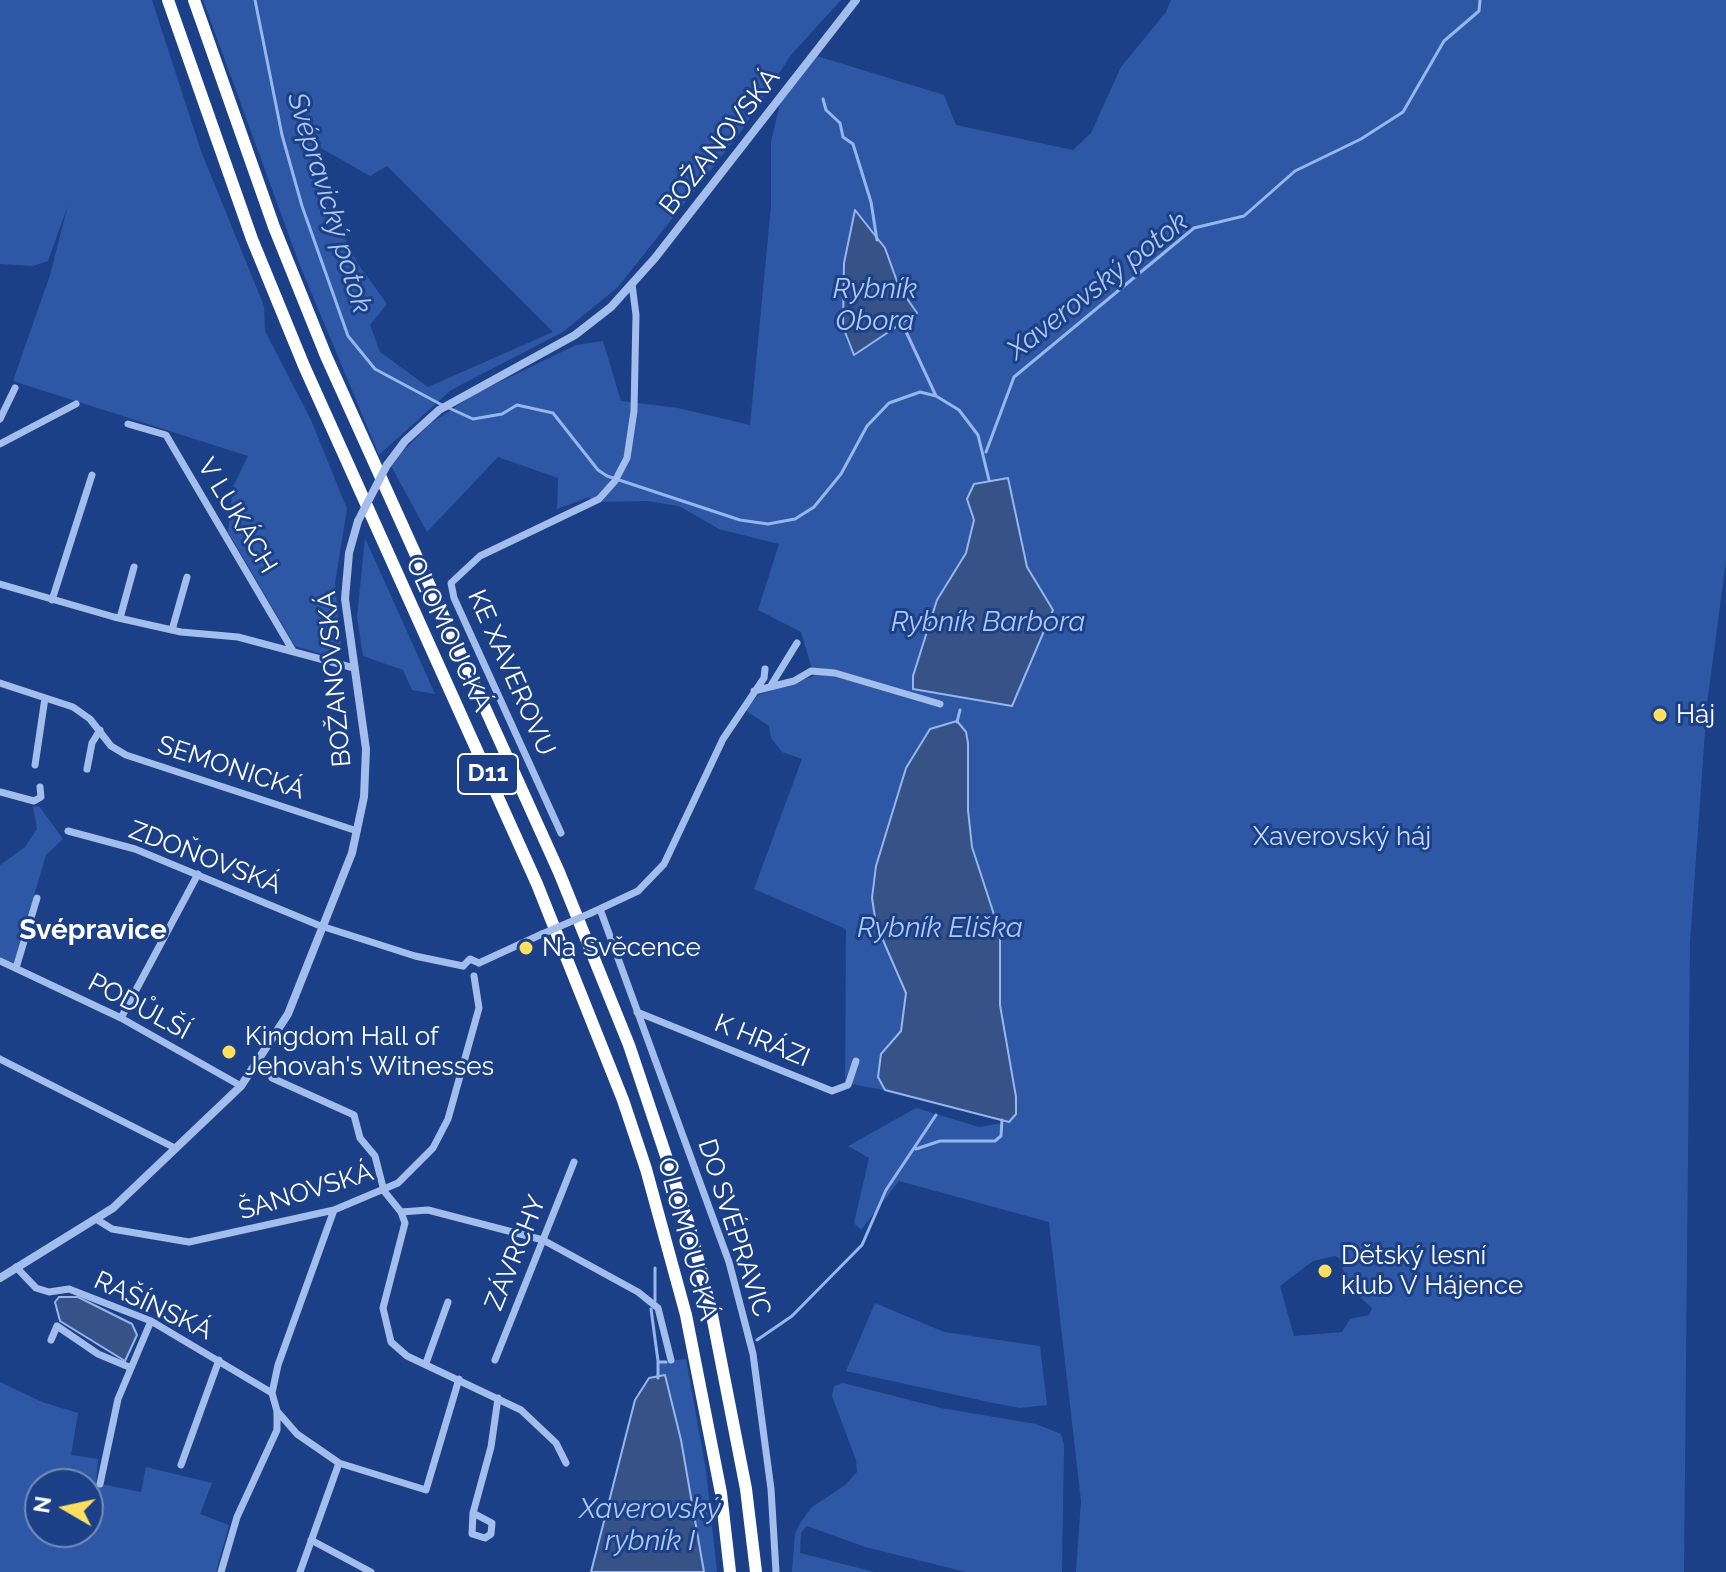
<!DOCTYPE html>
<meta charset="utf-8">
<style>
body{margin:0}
#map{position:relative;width:1726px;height:1572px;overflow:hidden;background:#1b4087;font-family:Raleway,sans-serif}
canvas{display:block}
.north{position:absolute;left:24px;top:1468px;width:80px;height:80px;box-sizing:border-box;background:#1b4087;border:2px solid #768cb7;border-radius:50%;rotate:279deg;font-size:22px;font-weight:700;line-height:32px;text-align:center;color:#fff}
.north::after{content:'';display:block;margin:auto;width:28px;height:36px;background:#fedf5f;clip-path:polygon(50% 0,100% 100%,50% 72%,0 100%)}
</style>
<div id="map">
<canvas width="1726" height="1572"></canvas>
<div class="north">N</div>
</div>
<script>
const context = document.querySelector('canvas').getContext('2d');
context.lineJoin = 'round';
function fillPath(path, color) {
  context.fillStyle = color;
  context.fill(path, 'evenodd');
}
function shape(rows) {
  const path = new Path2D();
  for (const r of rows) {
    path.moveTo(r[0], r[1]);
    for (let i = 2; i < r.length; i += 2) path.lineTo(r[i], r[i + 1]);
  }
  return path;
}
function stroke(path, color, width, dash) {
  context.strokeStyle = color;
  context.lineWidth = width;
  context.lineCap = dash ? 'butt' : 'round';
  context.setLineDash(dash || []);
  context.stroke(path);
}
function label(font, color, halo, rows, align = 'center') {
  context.font = font + ' Raleway,sans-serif';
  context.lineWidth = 6;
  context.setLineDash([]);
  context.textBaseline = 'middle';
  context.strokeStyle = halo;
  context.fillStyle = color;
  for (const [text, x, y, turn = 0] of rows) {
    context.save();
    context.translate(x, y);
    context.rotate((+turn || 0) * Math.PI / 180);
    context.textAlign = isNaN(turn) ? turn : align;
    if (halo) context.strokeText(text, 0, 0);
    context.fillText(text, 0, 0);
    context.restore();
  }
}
const green = shape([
 [0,0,152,0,201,151,264,306,265,331,311,420,347,509,335,583,341,647,332,657,295,646,228,532,233,487,248,456,13,381,50,275,68,205,48,261,33,266,0,264],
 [203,0,841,0,791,55,740,133,618,287,563,332,451,390,379,455,299,263],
 [319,147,370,176,387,166,553,332,428,387,380,352,370,325,387,304,358,264,315,180],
 [1171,0,1726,0,1726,561,1707,704,1690,942,1684,1572,1076,1572,1081,1501,1049,1222,899,1181,861,1230,854,1223,869,1158,848,1146,916,1108,979,1127,1009,1122,1016,1114,1012,1068,1000,1005,1000,933,972,846,957,721,930,729,899,791,876,866,872,898,876,924,906,993,900,1031,881,1054,878,1077,885,1090,845,1083,846,929,754,889,802,759,782,752,771,738,769,726,745,710,758,695,814,676,801,632,758,610,779,544,719,529,679,506,647,501,593,502,589,497,557,509,558,478,498,457,427,532,390,464,430,424,475,394,576,345,603,341,621,401,678,408,750,425,771,206,771,142,780,104,817,56,944,95,956,125,1073,150,1091,133,1121,67,1166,12],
 [856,211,885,248,899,287,917,313,854,355,846,340,844,263],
 [1008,478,1027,567,1053,611,1012,706,913,689,913,676,937,600,966,554,974,520,968,499],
 [1335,1256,1339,1258,1350,1288,1372,1308,1369,1315,1350,1319,1342,1332,1294,1336,1280,1286,1313,1261],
 [365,538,435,694,412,690,403,670,363,656,357,617],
 [39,806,63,839,46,855,14,963,0,957,0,865,25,847,37,829,33,807],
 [875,1303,944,1332,1040,1346,1047,1405,1020,1408,993,1403,846,1371],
 [686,1359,706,1470,717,1572,704,1572,681,1440,666,1376,658,1376,658,1362],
 [0,1382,42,1402,78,1413,71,1455,98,1459,96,1483,141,1492,146,1467,212,1483,200,1514,229,1525,216,1572,0,1572],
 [40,1484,88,1484,88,1532,40,1532],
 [843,1383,941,1408,1036,1424,1061,1434,1064,1445,1062,1572,966,1572,865,1547,807,1526,801,1533,800,1553,874,1572,792,1572,795,1534,800,1523,811,1508,845,1485,857,1472,856,1460,832,1396,834,1386]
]);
const water = shape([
 [855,210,885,248,899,287,917,313,854,355,843,327,844,263,855,210],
 [1008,478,1027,567,1053,610,1012,706,913,689,913,676,937,600,966,553,974,520,967,499,974,484,1008,478],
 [957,721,966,732,968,743,968,810,972,847,1000,933,1000,1005,1016,1097,1016,1114,1009,1122,885,1090,878,1077,881,1054,901,1031,906,993,876,924,872,898,876,866,906,768,930,729,957,721],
 [59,1297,78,1297,132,1324,137,1335,125,1361,60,1321,55,1302,59,1297],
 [665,1375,681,1440,704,1572,591,1572,635,1400,649,1378,665,1375]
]);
const stream = shape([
 [255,0,282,135,302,206,348,336,375,369,442,405],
 [823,99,826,110,840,123,843,137,853,144,871,202,877,240],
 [902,323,936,396],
 [449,408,473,419,502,414,517,405,553,413,598,470,607,476,740,520,768,524,795,519,814,507,841,474,867,426,889,403,920,392,936,396,959,410,978,435,989,480],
 [986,452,1014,377,1194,228,1244,216,1295,171,1361,139,1403,112,1444,41,1479,11,1480,0],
 [957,722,960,710],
 [916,1149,940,1141,995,1141,1001,1136,1002,1120],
 [655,1301,655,1268],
 [651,1309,658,1361],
 [757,1340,792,1316,862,1245,886,1190,936,1115],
 [658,1378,658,1362,666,1362]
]);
const minor = shape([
 [0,419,15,388],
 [128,424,166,435,293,651],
 [0,444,76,404],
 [0,584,114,617,181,632,238,637,354,668],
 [52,600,92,475],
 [120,618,134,567],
 [172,630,187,577],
 [0,683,73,707,90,719,111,746,126,755,357,831],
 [770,687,797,643],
 [754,691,794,681,811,671,835,673,940,704],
 [35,765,45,698],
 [87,769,92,743,100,730],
 [0,792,34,801,41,797,40,787],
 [68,831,135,849,318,925,415,956,463,966],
 [561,833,454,598,451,583,480,556,599,499,615,481,627,458,634,411,636,315,632,284],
 [600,909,729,1262,753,1354,771,1489,776,1572],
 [591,913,638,891,664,864,723,739,764,678,765,669],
 [0,961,121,1018,241,1086],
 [479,963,542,934],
 [463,966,470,959,479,963],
 [16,968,37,898],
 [637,1012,832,1091,848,1085,856,1061],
 [121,1018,198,874],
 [0,1059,175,1148],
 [272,1078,354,1115,360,1138,375,1156,384,1191,401,1212,428,1210,543,1240,638,1292,658,1308,671,1360],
 [401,1212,405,1223,383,1308,391,1342,407,1356,521,1410,556,1443,566,1463],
 [96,1219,112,1229,189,1242,334,1210,398,1183,433,1148,448,1119,479,1008,474,976],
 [16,1267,36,1288,49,1292,69,1289,151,1321,272,1393],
 [51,1340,57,1326,98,1354,129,1367],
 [495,1360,574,1162],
 [426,1363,448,1302],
 [277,1411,297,1434,339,1463,426,1490,459,1379],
 [181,1465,219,1360],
 [100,1484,118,1399,151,1321],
 [473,1513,491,1447,498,1398],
 [473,1513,492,1523,491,1534,485,1538,472,1534,473,1513],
 [311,1540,371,1572],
 [221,1572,237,1517,277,1430,277,1411,272,1393,278,1365,334,1210],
 [300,1572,339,1463]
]);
const tertiary = shape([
 [387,465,405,441,439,410,575,335,611,307,655,258,856,0],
 [0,1278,113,1208,241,1086,288,1014,352,853,364,797,366,749,345,599,349,553,358,521]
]);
const motorway = shape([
 [168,0,252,239,304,366,537,884,623,1100,646,1169,686,1315,721,1493,730,1572],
 [194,0,274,227,326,356,559,872,629,1045,690,1228,711,1310,746,1489,756,1572]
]);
const minorBridge = shape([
 [542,934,591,913]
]);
const tertiaryBridge = shape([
 [358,521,387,465]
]);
const markers = [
 [1660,715,8,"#fedf5f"],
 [526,948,8,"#fedf5f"],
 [229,1052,8,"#fedf5f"],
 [1325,1271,8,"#fedf5f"]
];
const shields = [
 [488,774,60]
];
const shieldNames = [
 ["D11",488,774]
];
const streetNames = [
 ["BOŽANOVSKÁ",720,142,-52],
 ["V LUKÁCH",237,516,59],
 ["OLOMOUCKÁ",448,634,65],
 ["KE XAVEROVU",511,673,66],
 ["BOŽANOVSKÁ",335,679,-95],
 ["SEMONICKÁ",231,768,18],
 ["ZDOŇOVSKÁ",205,858,21],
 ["PODŮLŠÍ",139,1007,28],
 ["K HRÁZI",762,1041,22],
 ["ŠANOVSKÁ",306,1192,-17],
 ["DO SVÉPRAVIC",734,1228,72],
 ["OLOMOUCKÁ",687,1239,75],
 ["ZÁVRCHY",516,1253,-68],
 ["RAŠÍNSKÁ",153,1306,25]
];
const poiNames = [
 ["Háj",1676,715],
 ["Na Svěcence",542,948],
 ["Kingdom Hall of",245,1037],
 ["Jehovah's Witnesses",245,1067],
 ["Dětský lesní",1341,1256],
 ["klub V Hájence",1341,1286]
];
const parkNames = [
 ["Xaverovský háj",1342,837]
];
const waterNames = [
 ["Svépravický potok",329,203,73],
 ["Xaverovský potok",1098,286,-38],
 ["Rybník",875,290],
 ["Obora",875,322],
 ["Rybník Barbora",988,623],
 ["Rybník Eliška",940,929],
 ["Xaverovský",650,1510],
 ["rybník I",650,1542]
];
const neighbourhoodNames = [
 ["Svépravice",93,931]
];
fillPath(green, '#2e58a5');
fillPath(water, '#375287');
stroke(water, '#96b6ee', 2);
stroke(stream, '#96b6ee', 3);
stroke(minor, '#a3bdec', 7);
stroke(tertiary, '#a3bdec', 8);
stroke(motorway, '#fff', 12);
stroke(minorBridge, '#a3bdec', 7);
stroke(tertiaryBridge, '#a3bdec', 8);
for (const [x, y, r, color] of markers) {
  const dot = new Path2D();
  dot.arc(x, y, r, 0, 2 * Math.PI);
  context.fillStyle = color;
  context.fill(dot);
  stroke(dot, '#1b4087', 3);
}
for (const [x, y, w] of shields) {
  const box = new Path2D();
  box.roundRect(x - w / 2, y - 20, w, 40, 6);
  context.fillStyle = '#1b4087';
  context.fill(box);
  stroke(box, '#fff', 2);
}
label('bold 24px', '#fff', null, shieldNames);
label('26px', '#fff', '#1b4087', streetNames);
label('26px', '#fff', '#1b4087', poiNames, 'left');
label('26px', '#c8daf9', '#1b4087', parkNames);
label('italic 28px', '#aec7f3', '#1b4087', waterNames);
label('bold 28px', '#fff', '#1b4087', neighbourhoodNames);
</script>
